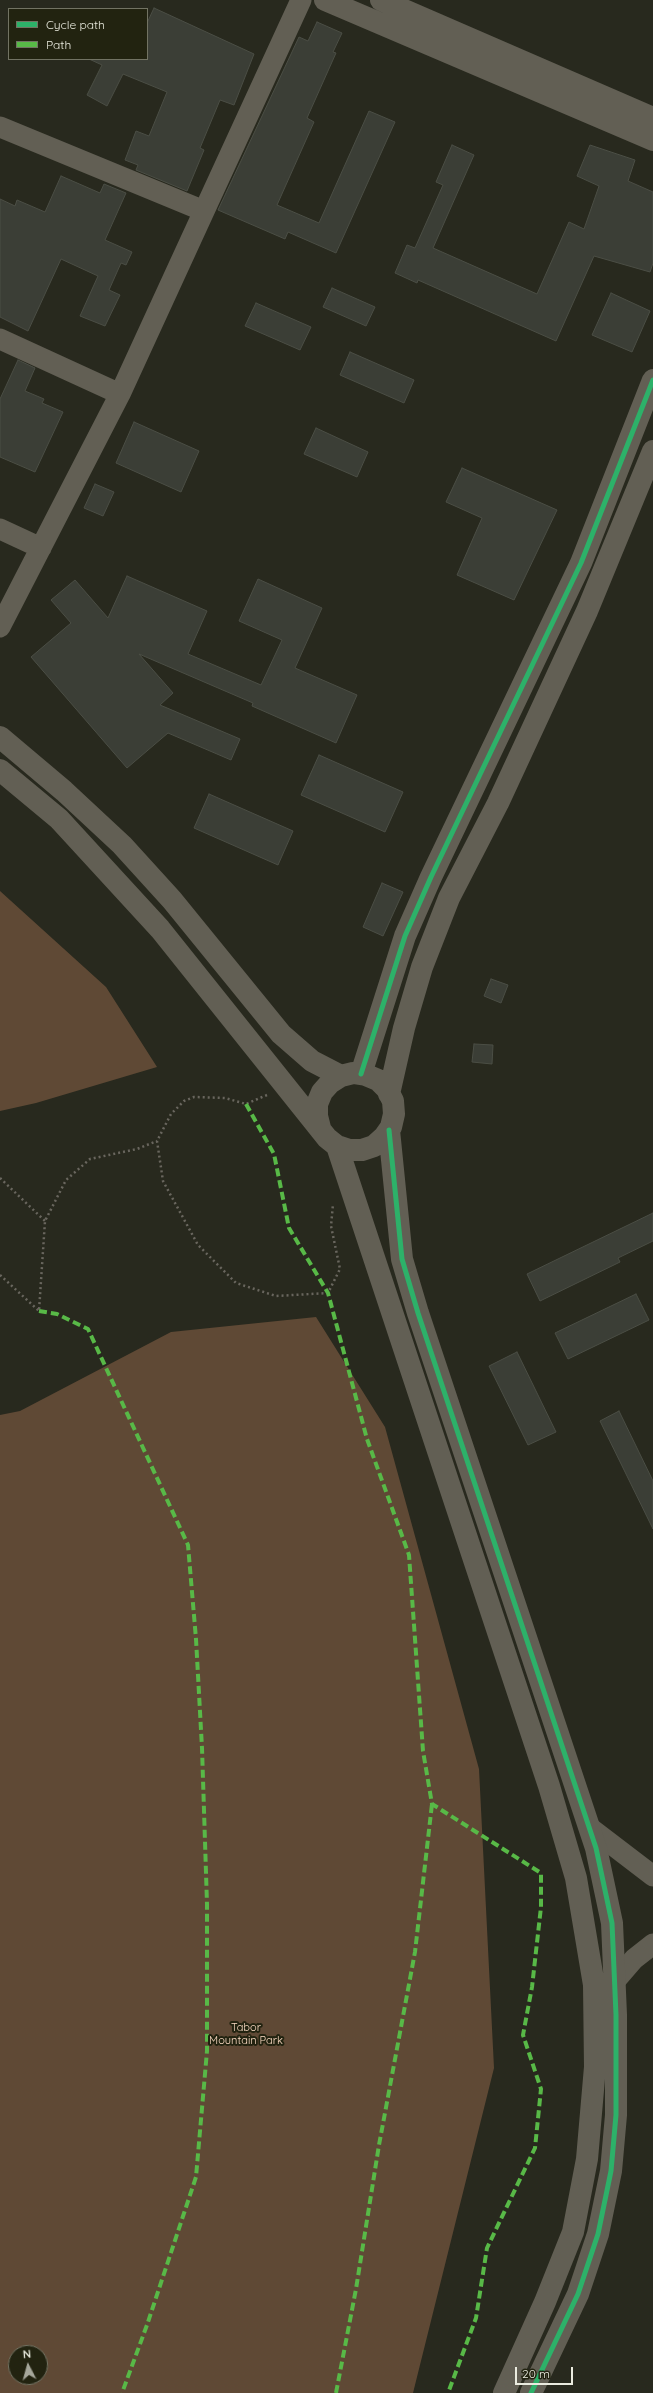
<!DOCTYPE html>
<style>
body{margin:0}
#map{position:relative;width:653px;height:2393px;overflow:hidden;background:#28291e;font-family:Quicksand,sans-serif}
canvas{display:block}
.legend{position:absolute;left:8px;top:8px;width:140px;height:52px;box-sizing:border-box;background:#222310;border:1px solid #727363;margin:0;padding:5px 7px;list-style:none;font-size:12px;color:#eaebdf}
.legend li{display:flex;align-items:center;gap:8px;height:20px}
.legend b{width:20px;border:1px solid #727363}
.north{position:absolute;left:8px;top:2345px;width:40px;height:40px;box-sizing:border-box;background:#222310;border:1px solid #727363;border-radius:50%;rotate:354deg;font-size:11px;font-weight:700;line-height:16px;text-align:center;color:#eaebdf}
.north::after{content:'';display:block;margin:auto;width:14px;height:18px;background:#a6a79b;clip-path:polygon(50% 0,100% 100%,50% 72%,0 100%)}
.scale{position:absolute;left:515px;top:2367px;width:58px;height:18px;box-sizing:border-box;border:2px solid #eaebdf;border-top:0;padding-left:5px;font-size:12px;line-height:14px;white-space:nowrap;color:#eaebdf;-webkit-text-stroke:3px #222310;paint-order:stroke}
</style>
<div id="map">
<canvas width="653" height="2393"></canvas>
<ul class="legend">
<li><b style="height:5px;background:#2db169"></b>Cycle path</li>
<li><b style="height:5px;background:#58b947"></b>Path</li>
</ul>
<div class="north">N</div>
<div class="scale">20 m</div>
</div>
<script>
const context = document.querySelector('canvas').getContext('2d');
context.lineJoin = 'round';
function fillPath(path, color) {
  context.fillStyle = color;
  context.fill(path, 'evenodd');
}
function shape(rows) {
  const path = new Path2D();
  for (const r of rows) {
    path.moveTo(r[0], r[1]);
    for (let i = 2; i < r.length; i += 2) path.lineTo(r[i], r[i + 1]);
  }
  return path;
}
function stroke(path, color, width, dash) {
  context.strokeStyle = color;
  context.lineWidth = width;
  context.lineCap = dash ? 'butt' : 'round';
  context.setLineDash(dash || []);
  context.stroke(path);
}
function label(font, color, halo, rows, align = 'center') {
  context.font = font + ' Quicksand,sans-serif';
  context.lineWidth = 4;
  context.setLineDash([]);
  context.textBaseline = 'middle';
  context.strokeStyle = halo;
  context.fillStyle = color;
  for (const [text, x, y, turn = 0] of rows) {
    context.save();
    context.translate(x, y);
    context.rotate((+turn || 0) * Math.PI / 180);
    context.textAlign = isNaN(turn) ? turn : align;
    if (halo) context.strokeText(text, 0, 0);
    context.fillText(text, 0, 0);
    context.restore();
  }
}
const forest = shape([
 [0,891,106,987,157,1067,36,1103,0,1111],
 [316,1317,385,1427,479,1769,494,2068,413,2393,0,2393,0,1415,20,1411,171,1332],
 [16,2353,40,2353,40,2377,16,2377]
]);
const building = shape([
 [154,8,254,54,234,105,220,100,200,148,204,150,187,191,136,170,138,165,125,160,136,131,149,136,167,92,123,74,107,106,87,95,102,65,89,59,147,59,147,23,154,8],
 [317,22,342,33,333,52,336,53,307,118,314,122,277,205,319,223,369,111,395,122,336,253,288,232,285,239,218,210,299,37,308,41,317,22],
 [452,145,474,155,433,248,537,294,569,222,584,229,599,186,577,176,590,145,635,160,628,181,653,192,653,263,650,272,594,256,556,341,418,280,417,283,395,273,407,245,415,248,443,185,436,182,452,145],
 [61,176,100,193,104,184,126,193,105,240,132,252,126,265,121,263,109,290,120,295,105,326,80,316,98,276,61,259,28,331,0,317,0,199,15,206,17,200,45,212,61,176],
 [332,288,375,307,366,326,323,307,332,288],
 [611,293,650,311,632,352,592,335,611,293],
 [256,303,311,327,300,350,245,326,256,303],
 [350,352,414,380,404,403,340,375,350,352],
 [18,360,35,368,25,391,44,399,42,403,63,412,35,472,0,457,0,399,18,360],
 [134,422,199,451,181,492,116,463,134,422],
 [316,428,368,452,357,477,304,454,316,428],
 [462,468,557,510,514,600,457,575,482,518,446,502,462,468],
 [95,484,114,492,103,516,84,508,95,484],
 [127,576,207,611,188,654,261,685,282,640,239,621,258,579,322,608,295,668,357,695,336,743,252,706,253,703,139,654,173,693,160,705,240,739,231,760,168,733,127,768,31,657,71,623,51,600,75,580,108,618,127,576],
 [319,755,403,792,385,832,301,795,319,755],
 [209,794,293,831,278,865,194,828,209,794],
 [382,883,403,892,383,936,363,927,382,883],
 [491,979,508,985,501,1003,484,996,491,979],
 [474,1044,493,1045,492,1064,472,1062,474,1044],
 [653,1213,653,1241,618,1258,620,1262,540,1301,527,1274,653,1213],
 [636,1294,649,1320,568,1359,555,1333,636,1294],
 [517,1352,556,1432,528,1445,489,1366,517,1352],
 [619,1411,653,1481,653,1529,600,1421,619,1411]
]);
const path = shape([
 [267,1095,246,1104,225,1098,194,1097,184,1101,171,1114,157,1141,163,1181,198,1245,236,1283,276,1296,328,1293,340,1269,331,1226,333,1204],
 [0,1178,45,1221],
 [0,1275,39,1311,45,1221,66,1180,90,1159,137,1149,157,1141]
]);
const minor = shape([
 [0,127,204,211],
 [0,339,120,394],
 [0,529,41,548],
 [0,627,120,394,301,0],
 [589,1827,653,1876],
 [615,1981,634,1959,653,1944]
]);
const tertiary = shape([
 [325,0,653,140],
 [381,0,653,118],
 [0,737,64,791,122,845,172,900,281,1034,312,1061,341,1076],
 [0,770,59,819,160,929,327,1138,337,1146,349,1150,362,1150,374,1146,384,1137,391,1127,394,1114,393,1101,387,1089,378,1080,366,1075,353,1073,341,1076,330,1083,322,1092,317,1104,317,1116,320,1128],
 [361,1074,405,936,431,877,581,563,653,380],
 [389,1094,404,1028,422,967,449,898,498,803,587,611,653,451],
 [389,1130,402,1259,418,1313,596,1848,612,1923,616,2015,616,2115,611,2171,598,2234,578,2294,531,2393],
 [337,1146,549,1786,576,1878,594,1985,595,2067,587,2159,573,2232,545,2302,504,2393]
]);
const quiet = shape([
 [246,1104,274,1154,289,1228,328,1293,367,1439,409,1555,423,1751,432,1804,541,1873,541,1907,532,1987,523,2035,541,2089,535,2148,487,2248,476,2318,448,2393],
 [39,1311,57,1314,88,1329,188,1545,196,1639,202,1748,207,1904,207,2051,196,2177,147,2325,122,2393],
 [336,2393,356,2289,379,2145,415,1952,432,1804]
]);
const cycleway = shape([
 [361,1074,405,936,431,877,581,563,653,380],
 [389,1130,402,1259,418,1313,596,1848,612,1923,616,2015,616,2115,611,2171,598,2234,578,2294,531,2393]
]);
const parkNames = [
 ["Tabor",246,2028],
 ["Mountain Park",246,2041]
];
fillPath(forest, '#5f4935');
fillPath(building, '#3b3e36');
stroke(building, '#4b4e45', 1);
stroke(path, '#69665e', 2.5, [2, 3]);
stroke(minor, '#625f54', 21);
stroke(tertiary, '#625f54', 22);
stroke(quiet, '#58b947', 4, [8, 4]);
stroke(cycleway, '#2db169', 5);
label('11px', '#fadac3', '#222310', parkNames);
</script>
